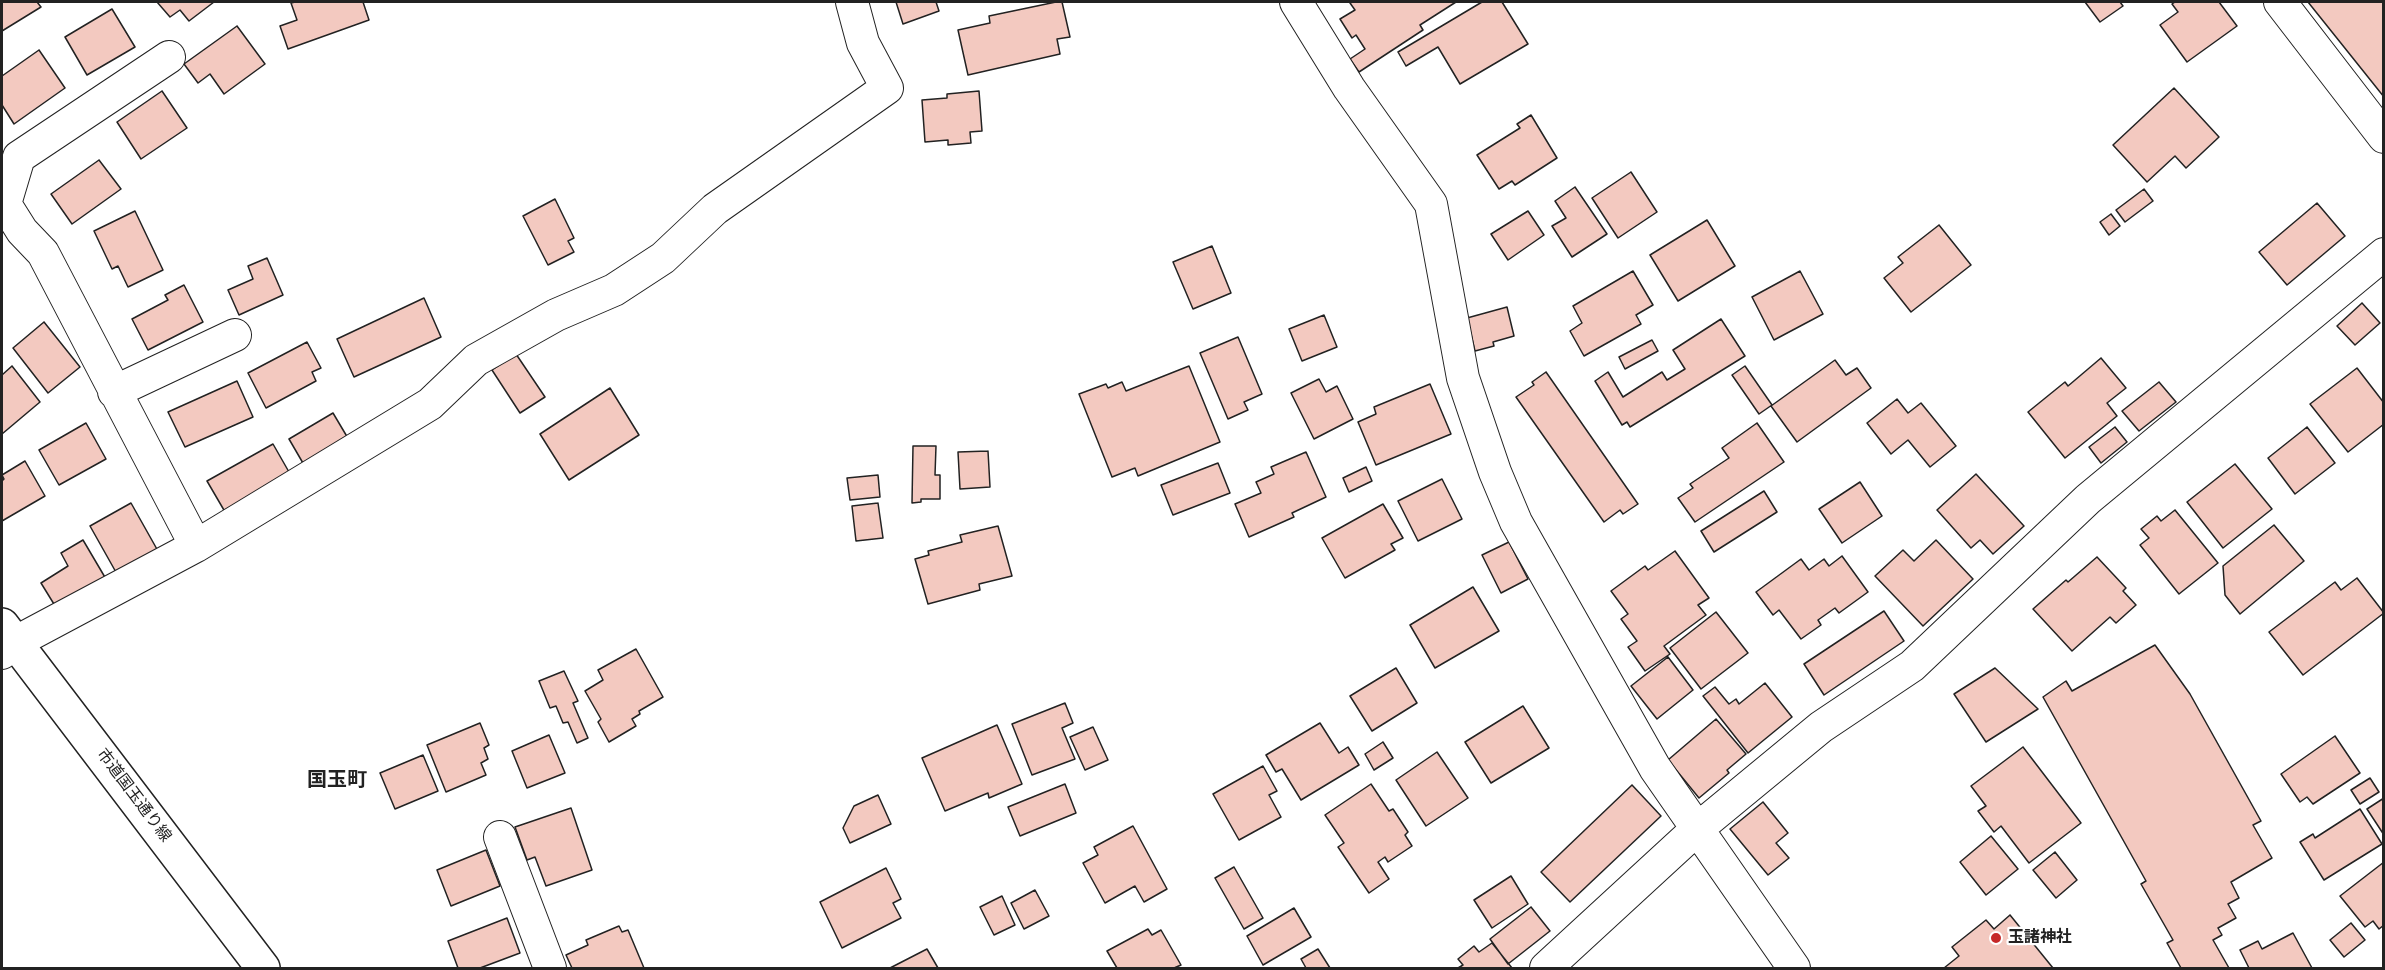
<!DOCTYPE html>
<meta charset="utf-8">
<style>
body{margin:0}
#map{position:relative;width:2385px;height:970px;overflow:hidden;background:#fff;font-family:"Source Sans 3",sans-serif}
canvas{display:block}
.frame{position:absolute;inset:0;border:3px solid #222;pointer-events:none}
</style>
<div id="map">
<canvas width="2385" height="970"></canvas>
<div class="frame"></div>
</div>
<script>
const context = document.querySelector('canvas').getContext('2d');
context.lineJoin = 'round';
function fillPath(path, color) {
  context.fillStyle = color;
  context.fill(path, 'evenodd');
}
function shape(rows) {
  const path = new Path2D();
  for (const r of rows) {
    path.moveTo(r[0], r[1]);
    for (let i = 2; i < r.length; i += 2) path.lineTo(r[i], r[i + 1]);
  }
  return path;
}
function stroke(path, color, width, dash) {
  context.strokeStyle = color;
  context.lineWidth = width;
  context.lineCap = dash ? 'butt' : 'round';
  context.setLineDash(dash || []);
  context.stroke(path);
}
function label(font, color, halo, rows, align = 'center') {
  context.font = font + ' "Source Sans 3","Noto Sans JP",sans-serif';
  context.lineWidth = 4.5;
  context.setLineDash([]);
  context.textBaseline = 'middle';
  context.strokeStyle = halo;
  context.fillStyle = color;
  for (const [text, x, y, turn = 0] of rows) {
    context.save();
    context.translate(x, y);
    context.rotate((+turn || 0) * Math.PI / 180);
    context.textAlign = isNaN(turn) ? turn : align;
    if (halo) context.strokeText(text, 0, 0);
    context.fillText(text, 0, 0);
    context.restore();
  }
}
const building = shape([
 [2,2,37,2,41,7,2,31,2,2],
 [157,2,214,2,189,21,180,10,170,17,157,2],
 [295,2,363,2,369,20,288,49,280,26,297,20,291,3,295,2],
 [896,2,936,2,939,11,903,24,896,2],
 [1056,2,1062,2,1070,37,1057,39,1060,54,968,75,958,30,990,23,989,16,1056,2],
 [1352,2,1456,2,1420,25,1423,30,1359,72,1350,59,1365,49,1356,35,1352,38,1340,19,1355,10,1350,3,1352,2],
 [1482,2,1502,2,1528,44,1460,84,1438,47,1406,66,1398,52,1482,2],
 [2085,2,2120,2,2123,6,2100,22,2085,2],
 [2175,2,2219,2,2237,26,2187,62,2160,25,2178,12,2172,4,2175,2],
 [2308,2,2384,2,2384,97,2308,2],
 [112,9,135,47,87,75,65,37,112,9],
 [237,26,265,64,224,94,210,74,198,83,184,64,237,26],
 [39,50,65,88,14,124,2,105,2,76,39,50],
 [2174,88,2219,137,2186,168,2175,156,2147,182,2113,145,2174,88],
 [162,91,187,128,141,159,117,122,162,91],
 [979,91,982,131,970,132,971,143,948,145,948,140,925,142,922,100,947,98,947,94,979,91],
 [1531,115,1557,158,1515,185,1512,181,1499,189,1477,155,1520,128,1517,124,1531,115],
 [99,160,121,189,72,224,51,194,99,160],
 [1631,172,1657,212,1618,238,1592,198,1631,172],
 [1575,187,1607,234,1572,257,1552,226,1566,218,1555,201,1575,187],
 [2144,189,2153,201,2125,222,2116,210,2144,189],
 [555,199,574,238,568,241,574,252,548,265,523,216,555,199],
 [2317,203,2345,236,2287,285,2259,252,2317,203],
 [135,211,163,270,128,287,118,266,112,269,94,231,135,211],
 [1528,211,1544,235,1508,260,1491,234,1528,211],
 [2111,214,2120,226,2109,235,2100,222,2111,214],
 [1707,220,1735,266,1678,301,1650,255,1707,220],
 [1939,225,1971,265,1911,312,1884,278,1903,263,1898,257,1939,225],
 [1212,246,1231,293,1193,309,1173,262,1212,246],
 [267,258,283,295,239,315,228,290,253,279,248,266,267,258],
 [1633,271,1653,305,1636,315,1641,324,1584,356,1570,331,1582,323,1573,306,1633,271],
 [1800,271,1823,314,1774,340,1752,297,1800,271],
 [184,285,203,322,148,350,132,319,168,300,165,295,184,285],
 [424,298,441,337,354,377,337,339,424,298],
 [2362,303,2380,323,2355,345,2337,326,2362,303],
 [1507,307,1514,336,1493,342,1494,346,1475,351,1467,318,1507,307],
 [1324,315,1337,347,1302,361,1289,329,1324,315],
 [1721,319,1745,356,1630,427,1627,422,1622,425,1595,381,1608,372,1623,397,1662,372,1667,380,1685,369,1673,350,1721,319],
 [44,322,80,367,48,393,13,348,44,322],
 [1238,337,1262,394,1244,402,1248,410,1228,419,1200,353,1238,337],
 [1652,340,1658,351,1625,369,1619,357,1652,340],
 [307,342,321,368,312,372,316,381,266,408,248,373,307,342],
 [516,354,545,397,520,413,492,370,516,354],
 [2101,358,2126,388,2107,403,2117,416,2065,458,2028,412,2065,382,2068,386,2101,358],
 [1835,360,1846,375,1857,368,1871,388,1797,442,1771,406,1835,360],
 [12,366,40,402,2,434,2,375,12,366],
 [1189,366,1220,442,1138,476,1135,468,1112,477,1079,394,1106,384,1108,388,1122,382,1126,391,1189,366],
 [1745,366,1772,405,1759,414,1732,375,1745,366],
 [2357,368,2384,403,2384,424,2348,452,2310,404,2357,368],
 [1546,372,1638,504,1623,514,1620,510,1604,522,1516,397,1534,385,1532,382,1546,372],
 [1319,379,1326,392,1337,386,1353,419,1314,439,1291,393,1319,379],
 [237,381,253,417,185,447,168,412,237,381],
 [2159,382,2176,402,2139,431,2122,411,2159,382],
 [1430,384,1451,434,1376,465,1358,422,1376,414,1374,407,1430,384],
 [610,388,639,435,569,480,540,434,610,388],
 [1897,399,1908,413,1921,403,1956,446,1930,467,1908,440,1891,454,1867,423,1897,399],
 [333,413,352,445,307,470,289,439,333,413],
 [86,423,106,459,59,485,39,450,86,423],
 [1757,423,1784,462,1695,522,1678,498,1693,488,1690,484,1729,458,1722,448,1757,423],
 [2115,427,2127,442,2101,463,2089,447,2115,427],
 [2307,427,2335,463,2295,494,2268,458,2307,427],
 [273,444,293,479,228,517,207,481,273,444],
 [913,446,936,446,935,475,940,475,940,499,921,499,921,502,912,503,913,446],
 [988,451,990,487,960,489,958,452,988,451],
 [1306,452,1326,497,1292,513,1294,517,1249,537,1235,504,1261,493,1256,482,1274,474,1271,467,1306,452],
 [25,461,45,496,2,521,2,481,4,479,2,475,25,461],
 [1218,463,1230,493,1173,515,1161,485,1218,463],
 [2235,464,2272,509,2223,548,2187,502,2235,464],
 [1366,467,1372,481,1349,492,1343,478,1366,467],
 [1976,474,2024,526,1993,554,1980,540,1971,548,1937,510,1976,474],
 [878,475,880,497,850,500,847,478,878,475],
 [1442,479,1462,519,1418,541,1398,501,1442,479],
 [1860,482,1882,516,1842,543,1819,509,1860,482],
 [1764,491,1777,512,1714,552,1701,531,1764,491],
 [131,503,158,551,117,574,90,526,131,503],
 [878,503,883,538,856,541,852,506,878,503],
 [1383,504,1403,538,1391,544,1395,550,1345,578,1322,538,1383,504],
 [2175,510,2218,563,2179,594,2140,545,2149,538,2141,529,2157,516,2161,521,2175,510],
 [2274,525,2304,561,2240,614,2225,595,2223,566,2274,525],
 [998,526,1012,576,979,584,980,590,928,604,915,559,929,555,928,551,962,542,960,535,998,526],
 [83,540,106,579,57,609,41,583,68,566,61,553,83,540],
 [1936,540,1973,579,1923,626,1875,576,1903,550,1914,561,1936,540],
 [1509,542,1528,579,1501,593,1482,555,1509,542],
 [1675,551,1709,598,1698,605,1706,615,1664,646,1670,654,1645,671,1628,647,1637,641,1621,619,1628,614,1611,591,1645,566,1648,570,1675,551],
 [1842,556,1868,592,1839,613,1835,608,1818,620,1821,625,1801,639,1779,610,1773,615,1756,592,1801,559,1809,570,1824,559,1829,566,1842,556],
 [2097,557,2126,588,2123,591,2136,605,2116,623,2110,617,2072,651,2033,609,2066,580,2068,582,2097,557],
 [2357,578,2384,613,2303,675,2269,632,2335,582,2341,590,2357,578],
 [1473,587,1499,631,1435,668,1410,625,1473,587],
 [1884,611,1904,641,1824,695,1804,664,1884,611],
 [1716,612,1748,653,1701,689,1670,648,1716,612],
 [2155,645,2190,694,2261,821,2253,825,2272,858,2231,882,2239,898,2228,904,2236,918,2218,928,2222,935,2213,940,2229,968,2181,968,2167,943,2173,940,2141,884,2146,881,2043,697,2066,681,2072,691,2155,645],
 [636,649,663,697,639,711,640,714,632,719,636,726,609,742,598,722,601,719,585,691,603,680,598,670,636,649],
 [1668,657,1693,690,1657,719,1631,686,1668,657],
 [1396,668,1417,703,1372,731,1350,696,1396,668],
 [1995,668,2038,709,1986,742,1954,694,1995,668],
 [564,671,578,701,573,703,588,738,577,743,568,722,563,723,556,706,550,708,539,681,564,671],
 [1765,683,1792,717,1748,753,1703,696,1715,687,1729,704,1736,699,1739,704,1765,683],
 [1065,703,1073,723,1062,728,1075,759,1032,775,1012,724,1065,703],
 [1523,706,1549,748,1491,783,1465,742,1523,706],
 [1716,719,1746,754,1727,770,1729,773,1699,798,1668,760,1716,719],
 [480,723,489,745,484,748,488,759,481,763,486,775,446,792,427,745,480,723],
 [1320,723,1339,753,1348,747,1359,765,1301,800,1282,769,1276,772,1266,755,1320,723],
 [997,725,1022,784,989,798,988,793,945,811,922,758,997,725],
 [1093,727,1108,760,1085,770,1070,737,1093,727],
 [549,735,565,773,527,788,512,751,549,735],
 [2335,736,2360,773,2313,804,2307,797,2300,802,2281,774,2335,736],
 [1383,742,1393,758,1374,770,1365,754,1383,742],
 [2023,747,2081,823,2029,863,2001,826,1994,832,1978,811,1986,806,1971,786,2023,747],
 [1437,752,1468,798,1426,826,1396,780,1437,752],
 [423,755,438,791,395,809,380,773,423,755],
 [1263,766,1277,791,1269,795,1281,817,1239,840,1213,794,1263,766],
 [2370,778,2379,792,2360,804,2351,790,2370,778],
 [1065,784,1076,813,1020,836,1008,807,1065,784],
 [1371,784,1389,811,1393,809,1408,832,1405,835,1412,846,1388,862,1385,857,1378,862,1389,879,1369,893,1338,847,1344,843,1325,815,1371,784],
 [1632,785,1661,816,1570,902,1541,872,1632,785],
 [878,795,891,824,850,843,843,828,854,806,878,795],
 [2384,798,2384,835,2367,809,2384,798],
 [1763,802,1788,833,1776,843,1789,858,1768,875,1730,829,1763,802],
 [571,808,592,870,546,886,535,857,527,860,515,827,571,808],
 [2360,809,2382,844,2324,880,2300,842,2313,834,2315,838,2360,809],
 [1133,826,1167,889,1144,902,1135,886,1105,903,1083,863,1098,855,1094,847,1133,826],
 [1991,836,2018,869,1986,895,1960,862,1991,836],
 [486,850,500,886,451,906,437,870,486,850],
 [2055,852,2077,880,2056,898,2033,870,2055,852],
 [2384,862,2384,925,2379,929,2373,921,2365,927,2340,896,2384,862],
 [1234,867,1263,918,1244,929,1215,878,1234,867],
 [886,868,901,899,893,903,901,918,842,948,820,902,886,868],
 [1511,876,1528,904,1492,928,1474,900,1511,876],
 [1035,890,1049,916,1024,929,1011,903,1035,890],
 [1002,896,1015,925,994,935,980,907,1002,896],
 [1531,907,1550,931,1508,964,1490,939,1531,907],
 [1294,908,1311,937,1263,965,1247,936,1294,908],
 [2010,915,2053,968,1944,968,1959,956,1952,947,1986,920,1994,929,2010,915],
 [507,918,520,953,480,968,458,968,448,941,507,918],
 [2351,923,2365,940,2344,957,2330,940,2351,923],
 [619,926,622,932,628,930,644,968,572,968,566,955,588,945,586,940,619,926],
 [1148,929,1152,935,1161,930,1181,965,1174,968,1117,968,1107,951,1148,929],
 [2293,933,2312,968,2249,968,2240,950,2258,941,2262,949,2293,933],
 [1492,943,1512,968,1458,968,1463,965,1458,959,1474,946,1479,952,1492,943],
 [927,949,938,968,890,968,927,949],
 [1318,949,1330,968,1306,968,1301,959,1318,949]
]);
const street = shape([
 [1296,2,1349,88,1431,204,1463,378,1495,472,1516,522,1655,768,1794,968],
 [2280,2,2384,137],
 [169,57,19,157,5,204,22,231,43,253,196,546],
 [114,392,235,335],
 [2,653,16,642,196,546,430,404,476,360,556,315,614,290,663,258,715,209,887,88,863,43,852,2],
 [500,837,550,968],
 [1546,968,1696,830,1821,727,1912,666,2088,499,2384,254]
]);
const secondary = shape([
 [2,625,263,968]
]);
const markers = [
 [1996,938,6,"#c62828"]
];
const streetNames = [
 ["市道国玉通り線",133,796,53]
];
const poiNames = [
 ["玉諸神社",2008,938]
];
const quarterNames = [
 ["国玉町",337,782]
];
fillPath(building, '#f3c9c0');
stroke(building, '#222', 1.5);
stroke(street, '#222', 34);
stroke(secondary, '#222', 36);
stroke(street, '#fff', 32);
stroke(secondary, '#fff', 33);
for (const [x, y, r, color] of markers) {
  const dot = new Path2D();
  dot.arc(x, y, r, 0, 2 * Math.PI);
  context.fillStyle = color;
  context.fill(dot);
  stroke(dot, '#fff', 2);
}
label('16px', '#222', '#fff', streetNames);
label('bold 16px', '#222', '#fff', poiNames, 'left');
label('bold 20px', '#222', '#fff', quarterNames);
</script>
